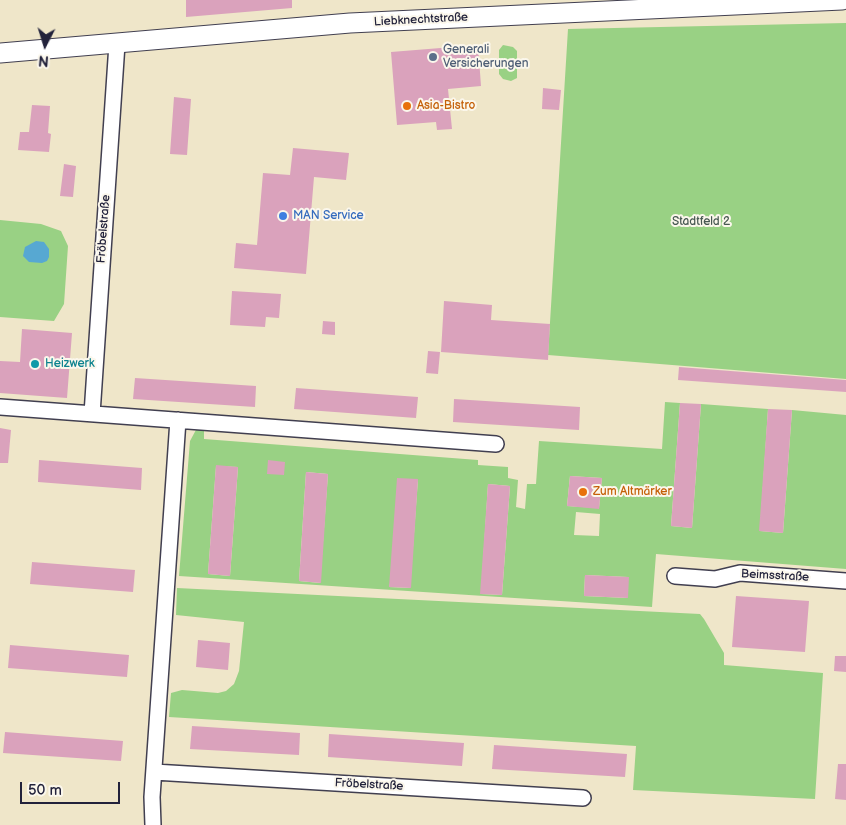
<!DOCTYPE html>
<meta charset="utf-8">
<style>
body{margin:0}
#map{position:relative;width:846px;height:825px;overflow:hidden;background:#efe6c9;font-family:"Balsamiq Sans",sans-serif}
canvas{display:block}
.north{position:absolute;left:20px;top:20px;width:50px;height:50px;-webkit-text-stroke:4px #fbf7ec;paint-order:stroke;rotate:185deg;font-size:14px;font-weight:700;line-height:20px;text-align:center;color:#22223b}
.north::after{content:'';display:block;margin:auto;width:18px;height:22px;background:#22223b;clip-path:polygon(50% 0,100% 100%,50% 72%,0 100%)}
.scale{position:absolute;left:20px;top:782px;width:100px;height:22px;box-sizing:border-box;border:2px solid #22223b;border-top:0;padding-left:6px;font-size:15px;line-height:18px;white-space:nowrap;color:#22223b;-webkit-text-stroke:4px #fbf7ec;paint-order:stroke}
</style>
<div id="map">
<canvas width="846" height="825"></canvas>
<div class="north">N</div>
<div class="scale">50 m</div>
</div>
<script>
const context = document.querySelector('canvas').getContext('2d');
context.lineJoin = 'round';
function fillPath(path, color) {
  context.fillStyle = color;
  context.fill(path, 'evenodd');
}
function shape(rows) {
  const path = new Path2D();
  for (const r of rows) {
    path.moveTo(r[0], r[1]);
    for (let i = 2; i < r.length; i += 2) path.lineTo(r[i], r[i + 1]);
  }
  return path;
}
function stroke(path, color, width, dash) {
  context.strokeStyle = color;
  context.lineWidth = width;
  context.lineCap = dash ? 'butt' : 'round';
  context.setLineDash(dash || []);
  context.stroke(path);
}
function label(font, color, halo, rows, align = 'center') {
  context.font = font + ' "Balsamiq Sans",sans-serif';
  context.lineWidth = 4;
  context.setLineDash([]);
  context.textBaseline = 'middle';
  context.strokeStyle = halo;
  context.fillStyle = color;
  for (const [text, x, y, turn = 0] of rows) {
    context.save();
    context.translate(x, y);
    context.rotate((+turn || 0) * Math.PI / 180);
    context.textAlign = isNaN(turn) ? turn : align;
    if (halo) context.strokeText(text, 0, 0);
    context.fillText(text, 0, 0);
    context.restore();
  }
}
const green = shape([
 [846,23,846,379,548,355,568,29],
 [503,45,513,47,517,51,517,78,511,81,503,79,499,74,499,50],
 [0,220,41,224,61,231,68,246,64,304,54,321,0,317],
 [665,402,680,403,671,526,692,528,701,404,768,409,760,531,783,533,792,410,846,415,846,569,656,554,652,607,179,576,190,441,197,428,204,429,204,439,478,460,478,465,508,467,508,478,518,480,516,507,525,509,527,484,536,484,539,441,662,449],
 [216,466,238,467,230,576,208,574],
 [306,472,328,474,320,583,299,581],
 [570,476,602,478,599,508,567,506],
 [418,479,410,588,389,587],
 [488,484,510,486,502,595,481,594],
 [576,512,600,514,599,536,574,535],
 [585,575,628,577,627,598,584,596],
 [177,588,700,614,704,619,724,653,724,665,823,673,815,799,633,790,636,746,169,717,171,693,182,690,218,693,226,691,234,684,239,671,244,622,176,615]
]);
const water = shape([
 [36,241,44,242,49,249,49,257,47,261,42,263,29,262,23,256,25,247]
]);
const building = shape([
 [186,0,292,0,292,8,186,17],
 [478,45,481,86,448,89,452,129,437,130,436,122,397,125,391,52],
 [543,88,561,90,559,110,542,109],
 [174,97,191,99,187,155,170,154],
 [32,105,50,106,48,133,51,134,49,152,18,150,20,132,29,132],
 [293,148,349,153,346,180,314,177,306,274,234,268,236,243,257,245,263,173,290,175],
 [64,164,76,166,73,197,60,196],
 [232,291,281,294,279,318,266,317,265,327,230,325],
 [444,301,492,305,491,320,550,324,548,360,441,352],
 [323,321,335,322,335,335,322,334],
 [22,329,72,333,67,398,0,393,0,361,20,362],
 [428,351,440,352,438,374,426,373],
 [679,367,846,380,846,392,678,380],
 [135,378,256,386,255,407,133,399],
 [296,388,418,397,416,418,294,409],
 [454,399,580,407,579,430,453,422],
 [680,403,701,404,692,528,671,526],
 [768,409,792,410,783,533,759,531],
 [0,428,11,430,8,463,0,463],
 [39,460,142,468,141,490,38,482],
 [268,460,285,462,284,475,267,474],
 [216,465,238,467,230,576,208,574],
 [306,472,328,474,321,583,299,581],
 [570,476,602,478,599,509,567,506],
 [397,478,418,479,411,588,389,587],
 [488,484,510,486,502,595,480,594],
 [32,562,135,570,133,592,30,584],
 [585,575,629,577,628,598,584,596],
 [736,596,809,601,805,652,732,647],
 [198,640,230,643,228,670,196,667],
 [10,645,129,655,127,677,8,668],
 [835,656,846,656,846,672,834,671],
 [192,726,300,733,299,755,190,749],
 [5,732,123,741,121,761,3,753],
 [329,734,464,743,462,766,328,757],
 [494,745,627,754,625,777,492,769],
 [838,764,846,764,846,800,835,799]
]);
const minor = shape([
 [0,407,496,444],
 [92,414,117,44],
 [675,576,715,579,740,573,846,581],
 [154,772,583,798],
 [153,825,152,797,178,420]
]);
const tertiary = shape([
 [0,53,350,23,842,0]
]);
const markers = [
 [433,57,5,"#5c6f8a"],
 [407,106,5,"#e8710a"],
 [283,216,5,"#3f7fe0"],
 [35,364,5,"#0f9aa8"],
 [583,492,5,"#e8710a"]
];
const streetNames = [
 ["Liebknechtstraße",421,20,-3],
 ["Fröbelstraße",104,229,-86],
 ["Beimsstraße",775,576,3],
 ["Fröbelstraße",369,785,3]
];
const serviceNames = [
 ["Generali",443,50],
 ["Versicherungen",443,64]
];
const foodNames = [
 ["Asia-Bistro",417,106],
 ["Zum Altmärker",593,492]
];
const shopNames = [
 ["MAN Service",293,216]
];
const parkNames = [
 ["Stadtfeld 2",701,222]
];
const cultureNames = [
 ["Heizwerk",45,364]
];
fillPath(green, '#99d184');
fillPath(water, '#57a8d2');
fillPath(building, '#daa2bc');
stroke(minor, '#413f50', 18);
stroke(tertiary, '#413f50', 21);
stroke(minor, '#fff', 15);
stroke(tertiary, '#fff', 19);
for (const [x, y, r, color] of markers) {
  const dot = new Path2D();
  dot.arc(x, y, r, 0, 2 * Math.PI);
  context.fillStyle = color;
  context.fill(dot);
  stroke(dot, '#fbf7ec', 2);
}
label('12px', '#22223b', '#fbf7ec', streetNames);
label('12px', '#4e5e75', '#fbf7ec', serviceNames, 'left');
label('12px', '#c56008', '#fbf7ec', foodNames, 'left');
label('12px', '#366cbe', '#fbf7ec', shopNames, 'left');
label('12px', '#465751', '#fbf7ec', parkNames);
label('12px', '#0d838f', '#fbf7ec', cultureNames, 'left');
</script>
